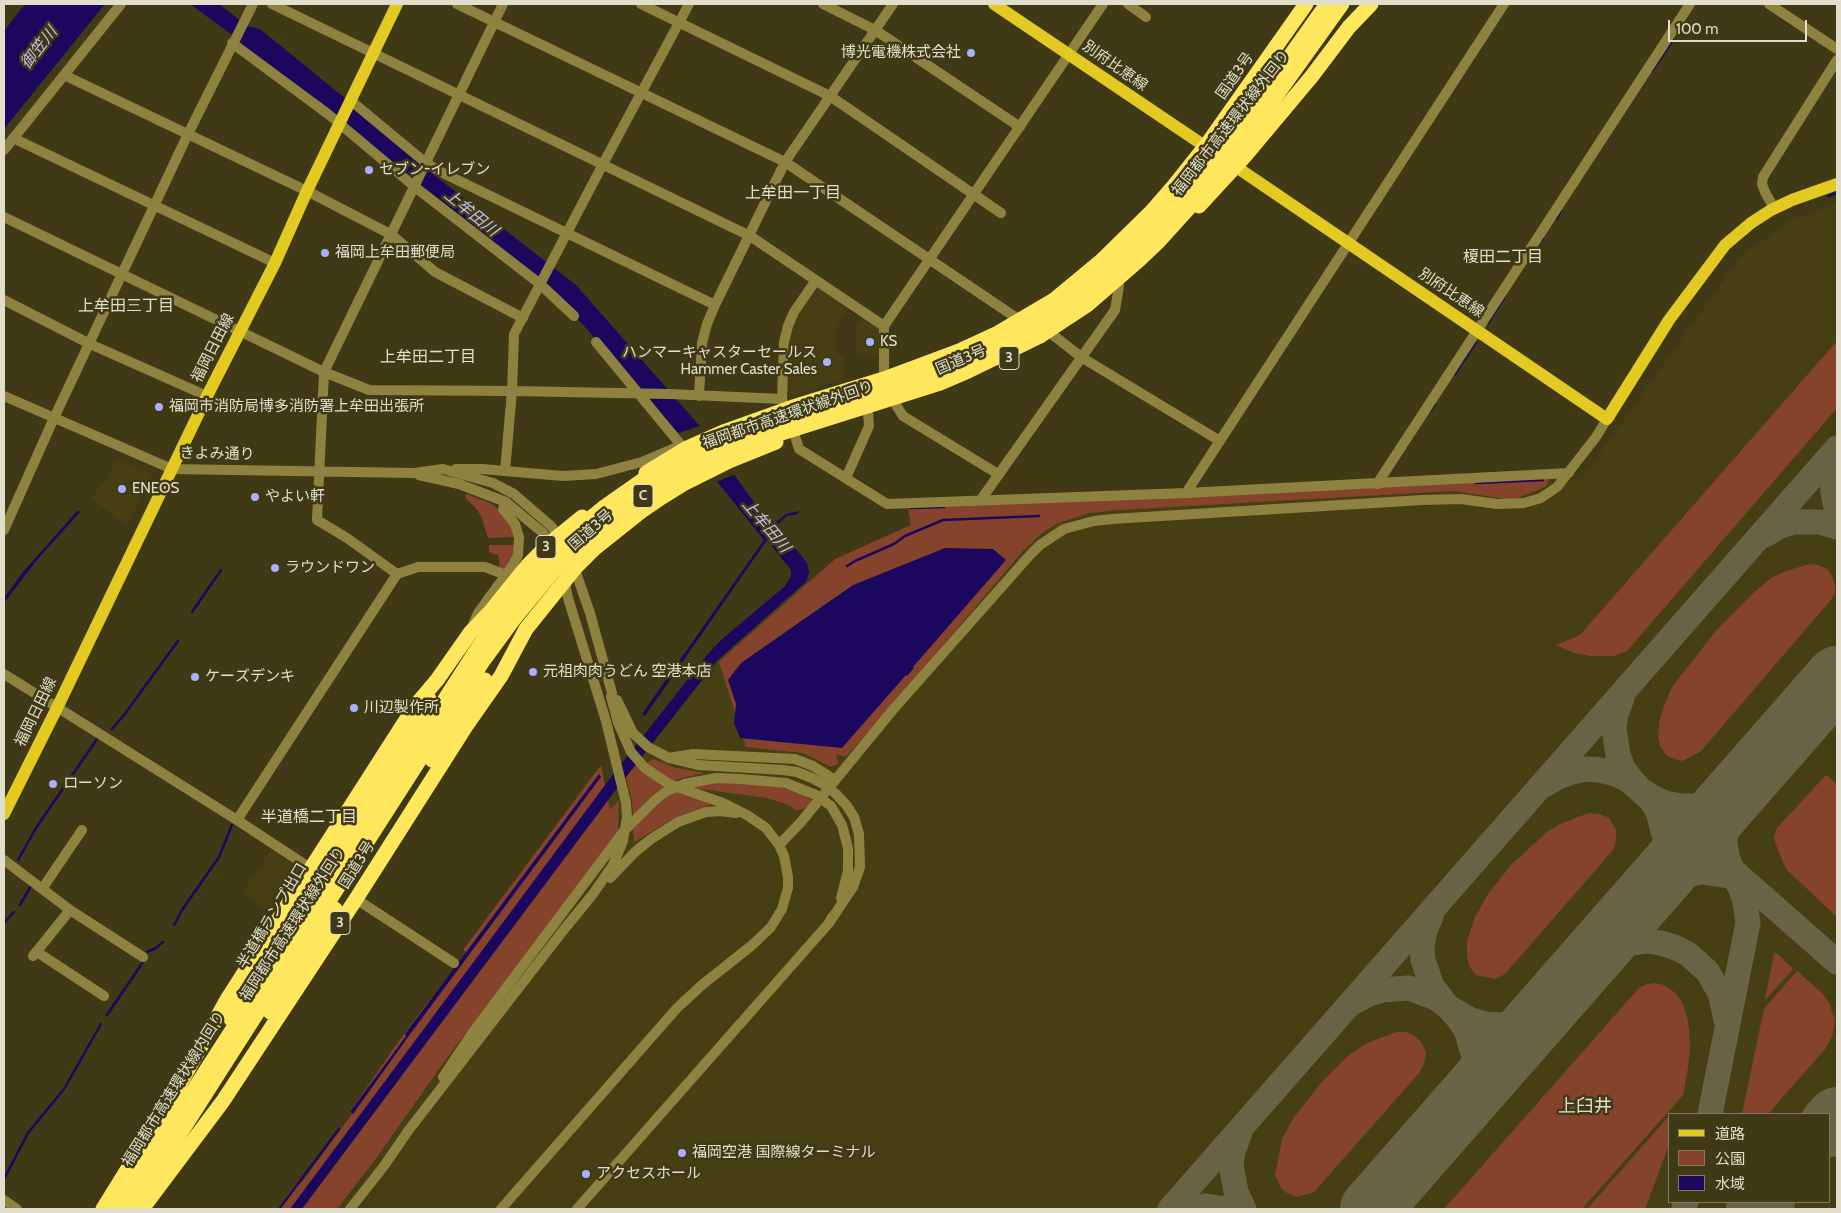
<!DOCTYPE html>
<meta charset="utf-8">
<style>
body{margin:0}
#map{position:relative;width:1841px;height:1213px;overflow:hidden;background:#3f3916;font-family:Cabin,"Noto Sans JP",sans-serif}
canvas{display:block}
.frame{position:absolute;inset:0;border:5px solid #e1decb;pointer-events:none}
.legend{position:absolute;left:1668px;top:1113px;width:162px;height:90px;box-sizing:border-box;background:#3f3916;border:1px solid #807b5e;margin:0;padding:6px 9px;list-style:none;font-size:15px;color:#e1decb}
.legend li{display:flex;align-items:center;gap:10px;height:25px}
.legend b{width:25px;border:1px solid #807b5e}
.scale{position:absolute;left:1668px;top:20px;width:139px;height:22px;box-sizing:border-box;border:2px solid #e1decb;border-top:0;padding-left:6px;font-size:15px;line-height:18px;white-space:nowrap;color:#e1decb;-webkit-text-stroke:4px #3f3916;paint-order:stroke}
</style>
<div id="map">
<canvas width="1841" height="1213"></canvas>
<div class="frame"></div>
<ul class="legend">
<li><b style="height:6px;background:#e3ca23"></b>道路</li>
<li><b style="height:14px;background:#86432b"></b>公園</li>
<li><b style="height:14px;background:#1b085e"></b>水域</li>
</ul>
<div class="scale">100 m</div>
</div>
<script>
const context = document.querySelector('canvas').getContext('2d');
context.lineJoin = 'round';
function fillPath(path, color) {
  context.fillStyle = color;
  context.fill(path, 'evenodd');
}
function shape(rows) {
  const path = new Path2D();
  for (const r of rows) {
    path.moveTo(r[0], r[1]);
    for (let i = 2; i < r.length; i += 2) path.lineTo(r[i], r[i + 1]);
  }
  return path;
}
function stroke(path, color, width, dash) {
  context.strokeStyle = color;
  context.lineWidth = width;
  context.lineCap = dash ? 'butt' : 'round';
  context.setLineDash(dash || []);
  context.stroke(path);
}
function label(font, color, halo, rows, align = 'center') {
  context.font = font + ' Cabin,"Noto Sans JP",sans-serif';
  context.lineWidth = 5;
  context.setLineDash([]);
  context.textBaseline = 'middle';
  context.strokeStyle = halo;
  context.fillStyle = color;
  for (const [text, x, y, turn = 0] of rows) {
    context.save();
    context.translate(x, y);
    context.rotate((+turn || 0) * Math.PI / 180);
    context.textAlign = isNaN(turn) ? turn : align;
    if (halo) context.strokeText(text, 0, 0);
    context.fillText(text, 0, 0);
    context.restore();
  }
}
const built = shape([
 [1837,203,1837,1209,300,1209,703,673,736,636,837,559,909,530,908,509,1427,492,1582,478,1742,255,1793,219],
 [1670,1114,1830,1114,1830,1202,1670,1202],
 [816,284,850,307,837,326,836,354,844,355,843,379,794,395,789,394,786,391,790,327],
 [864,317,881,329,879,356,855,355,856,328],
 [116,459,149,473,153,476,127,526,91,498,105,480],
 [271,850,300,868,271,913,242,894]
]);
const green = shape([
 [1837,341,1837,408,1627,651,1614,656,1591,656,1574,653,1556,645,1580,635],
 [1550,478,1546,486,1540,489,1517,498,1506,499,1453,491,1119,510,1089,513,1058,523,1042,533,1023,551,924,668,846,757,836,754,838,764,831,767,803,753,746,747,719,662,835,559,911,525,908,507],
 [467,494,490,503,497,508,506,517,516,537,488,538,481,516,476,508,466,499,465,495],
 [489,545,516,545,515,556,506,567,503,569,500,568,498,555,489,552],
 [1815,564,1827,569,1832,576,1835,585,1835,594,1830,601,1700,752,1682,761,1667,756,1660,746,1658,735,1660,718,1666,701,1672,687,1715,632,1750,596,1771,578,1786,571,1806,565],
 [653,759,676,768,705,773,682,778,672,782,648,766,648,762],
 [637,764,665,786,652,795,633,815,632,801,626,777],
 [601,765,610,810,619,800,618,834,449,1055,377,1157,337,1209,277,1209,299,1180,302,1182,352,1114,350,1112,394,1048,424,1007,467,953,463,950],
 [1826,775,1837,784,1837,917,1786,869,1776,845,1774,837,1777,828],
 [714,781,740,782,782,788,798,792,813,801,810,806,803,809,796,810,789,805,767,798,687,787],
 [677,791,713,804,676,817,634,842,633,829,658,804],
 [1589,813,1600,814,1609,818,1616,830,1616,840,1613,850,1505,974,1495,979,1476,975,1469,966,1467,956,1467,941,1475,917,1488,894,1511,865,1547,832,1560,824],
 [1774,953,1778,954,1793,969,1765,1000],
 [1797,971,1822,993,1829,1003,1835,1020,1832,1037,1825,1049,1768,1114,1742,1114,1764,1009],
 [1655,983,1664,985,1674,992,1682,1002,1687,1017,1689,1029,1690,1048,1688,1068,1683,1095,1582,1209,1444,1209,1639,988,1647,984],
 [1397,1032,1407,1032,1415,1036,1422,1043,1426,1053,1425,1061,1420,1072,1314,1192,1297,1197,1287,1193,1282,1189,1275,1176,1282,1139,1294,1117,1321,1083,1349,1055,1367,1043],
 [1670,1115,1670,1142,1645,1209,1587,1209]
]);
const water = shape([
 [25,4,105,4,4,129,4,31],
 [190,4,219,4,247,26,260,29,362,112,429,171,576,285,698,424,771,526,786,514,799,511,798,514,787,516,777,525,807,563,809,572,806,582,718,660,618,787,302,1209,290,1209,614,773,707,655,721,640,785,586,791,576,791,570,767,540,645,716,642,714,764,540,678,433,570,310,240,43,239,40],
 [78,510,80,512,37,560,4,603,4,598,23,572],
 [945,548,993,549,1006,560,913,667,914,668,907,676,906,675,842,748,740,738,734,723,736,704,728,680,741,663,853,585],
 [599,774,601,777,408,1037,353,1114,350,1112,406,1036,405,1034]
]);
const pier = shape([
 [700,426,736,474,716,482,678,433]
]);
const stream = shape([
 [1652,71,1673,40],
 [1828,196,1837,193],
 [1556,219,1561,211],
 [1538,245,1543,238],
 [1488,323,1504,298],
 [1455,374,1476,342],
 [1430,411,1435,404],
 [1476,483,1543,480],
 [910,508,944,507],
 [847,566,855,561,894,544,905,536,943,520,1039,516],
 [192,612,221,570],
 [112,729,124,715,178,641],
 [18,860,36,828,97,739],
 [20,905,31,886],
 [4,923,14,912],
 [174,925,182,910,219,857,232,825],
 [147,952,156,948,163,942],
 [107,1015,143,962],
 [4,1179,28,1133,64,1089,101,1024],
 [279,1209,339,1129]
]);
const taxiway = shape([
 [1837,454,1832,480,1833,493,1837,511],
 [1765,535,1780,526,1794,522,1820,522,1837,527],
 [1622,698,1616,714,1614,728,1618,755,1623,768,1631,779,1640,789,1652,797,1665,803,1680,806,1695,806,1710,804,1724,799,1736,791,1745,781],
 [1546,784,1558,777,1572,772,1586,769,1600,770,1616,774,1628,780,1651,800,1658,812,1665,838,1662,868,1648,893],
 [1640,789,1837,962],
 [1733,873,1727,856,1724,834,1728,811,1738,790],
 [1648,893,1659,884,1672,878,1701,872,1729,876,1741,881],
 [1431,916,1425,931,1422,945,1423,960,1432,986,1448,1007,1471,1020,1486,1024,1503,1025,1517,1023,1530,1018,1542,1011,1553,1001],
 [1585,964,1608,949,1621,944,1648,941,1661,943,1674,947,1688,954,1707,971,1720,993,1726,1020],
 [1356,1001,1369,994,1382,990,1409,988,1436,998,1448,1007,1458,1018,1466,1030,1474,1057,1473,1072,1471,1086,1465,1099,1458,1110],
 [1710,1114,1748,923,1745,902,1741,889,1734,876,1720,859],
 [1240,1133,1233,1151,1231,1165,1236,1192,1244,1209],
 [1170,1209,1837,448],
 [1187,1209,1206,1206,1227,1209],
 [1684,1209,1686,1202]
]);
const runway = shape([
 [1830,1126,1837,1118],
 [1371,1209,1837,677],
 [1757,1209,1764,1202]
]);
const minor = shape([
 [272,4,750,236,884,326,884,379],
 [457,4,785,162,1021,321],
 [641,4,830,96,1001,213],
 [823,4,875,30,1020,127],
 [1128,4,1146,17],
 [1769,4,1837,49],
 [232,43,328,114,415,187,540,284,574,316],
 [64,75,307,191,392,235,435,272,523,318],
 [350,100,426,163,443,173,715,305],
 [13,138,275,263],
 [4,150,121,4],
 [1774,208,1765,192,1762,184,1763,177,1837,60],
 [4,217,324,372,369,390,512,391,670,394,782,399],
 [4,300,90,344,207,396],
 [884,326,1103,4],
 [1053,335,1081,357,1220,441],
 [596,342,681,445],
 [4,396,172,469,414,473,443,469,493,483,514,494,551,526,561,540],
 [699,396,702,343,707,324,715,305,785,162,893,4],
 [784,405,782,399,784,342,788,326,794,312,816,280],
 [896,405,903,416,998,474],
 [795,436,799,449,887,504,1186,493,1569,473],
 [456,469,482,469,563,476,596,474,642,462,677,447],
 [505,471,512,391,514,334,603,164,689,4],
 [419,475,459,484,506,502,543,533,552,549],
 [846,478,869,426,868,412],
 [1377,484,1690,4],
 [1186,493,1504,4],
 [980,501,1115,310,1119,286],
 [4,530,54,418,188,134,253,4],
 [397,574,347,538,317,520,324,372,503,4],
 [472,627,478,613,513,565,518,555,519,537,515,524,503,509,506,502],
 [4,674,237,820,310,868],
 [617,700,633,733,648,747,669,758,698,765],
 [669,758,693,754,795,759,813,766,835,780],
 [237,820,397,574,418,567,485,567,506,575],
 [779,845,801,822,891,712,1029,556,1040,545,1064,529,1094,521,1112,519,1423,500,1461,499,1497,504,1524,503,1541,498,1557,487,1596,437,1607,419],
 [4,860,70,910,143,957],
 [610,878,635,852,651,839,678,822,706,812,720,811,736,813],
 [42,889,82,830],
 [356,899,454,963],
 [37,952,104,996],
 [33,956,70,910],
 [443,1077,473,1032],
 [4,1200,17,1209],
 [350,1209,384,1166,408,1131,562,932,593,894,613,865,623,841,627,817,626,803,606,721,568,598,564,579],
 [501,1209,677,1008,702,985,751,946,771,927,782,909,788,888,788,877,784,856,779,845,766,828,747,815,723,803,669,784,645,768,631,752,618,723,611,697,612,693,590,613,573,564],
 [577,1209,829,923,832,917]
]);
const major = shape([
 [994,4,1212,151],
 [1229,162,1607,419,1669,320,1725,245,1751,223,1771,210,1792,200,1837,184],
 [4,814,57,708,207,396,275,263,307,191,397,4]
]);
const highway = shape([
 [1199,206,1245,156,1312,76,1349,27,1371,4],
 [646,473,687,448,723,432,793,407,884,379,959,351,998,333,1054,300,1101,261,1153,210,1173,187,1205,147,1306,4],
 [413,728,429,699],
 [270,1012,335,909],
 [231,1019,299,903],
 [103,1209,173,1096,228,998,415,706,437,680,470,633,490,612,528,565,550,543,582,517],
 [142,1209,223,1101,356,899,466,726,501,676,526,629,575,568,594,549,643,510,662,497,683,484,729,461,776,442]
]);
const minorBridge = shape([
 [698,765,783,770,797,772,812,778,825,785,836,794,847,806,854,817,859,834,860,867,853,887,829,923],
 [473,1032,624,831,655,800,667,791,684,784,716,778,741,779,786,783,816,795,831,806,842,825,848,848,848,871,841,898]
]);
const highwayBridge = shape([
 [432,760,485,680],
 [309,887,395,752,413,728],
 [117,1209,474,654,502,612,546,561,581,526,603,508,643,480,713,444,788,417,859,396,963,360,1008,339,1033,325,1079,295,1131,250,1187,190,1248,115,1327,4],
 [132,1209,227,1060,483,661,513,620,556,568,590,535,611,517,650,491,701,463,753,442,940,383,968,371,1040,336,1087,305,1139,260,1159,241,1197,199,1256,124,1342,4]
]);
const markers = [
 [971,53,5,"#a9b0fc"],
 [369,170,5,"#a9b0fc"],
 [325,253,5,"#a9b0fc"],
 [870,342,5,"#a9b0fc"],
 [827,362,5,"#a9b0fc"],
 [159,407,5,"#a9b0fc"],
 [122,489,5,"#a9b0fc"],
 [255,497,5,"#a9b0fc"],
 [275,568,5,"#a9b0fc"],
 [533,672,5,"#a9b0fc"],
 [195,677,5,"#a9b0fc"],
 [354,708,5,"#a9b0fc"],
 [53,784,5,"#a9b0fc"],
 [682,1153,5,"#a9b0fc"],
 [586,1174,5,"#a9b0fc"]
];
const shields = [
 [1009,358,20],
 [643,496,20],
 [546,547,20],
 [340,923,20]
];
const shieldNames = [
 ["3",1009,358],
 ["C",643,496],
 ["3",546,547],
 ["3",340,923]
];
const poiNames = [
 ["博光電機株式会社",961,53,"right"],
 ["セブン-イレブン",379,170],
 ["福岡上牟田郵便局",335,253],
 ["KS",880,342],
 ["ハンマーキャスターセールス",817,353,"right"],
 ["Hammer Caster Sales",817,370,"right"],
 ["福岡市消防局博多消防署上牟田出張所",169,407],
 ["ENEOS",132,489],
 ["やよい軒",265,497],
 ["ラウンドワン",285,568],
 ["元祖肉肉うどん 空港本店",543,672],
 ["ケーズデンキ",205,677],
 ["川辺製作所",364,708],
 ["ローソン",63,784],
 ["福岡空港 国際線ターミナル",692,1153],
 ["アクセスホール",596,1174]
];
const streetNames = [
 ["別府比恵線",1115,66,35],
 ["国道3号",1235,76,-55],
 ["福岡都市高速環状線外回り",1231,123,-52],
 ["別府比恵線",1451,293,34],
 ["福岡日田線",213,348,-63],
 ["国道3号",961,360,-23],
 ["福岡都市高速環状線外回り",788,415,-19],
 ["きよみ通り",217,454,1],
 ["国道3号",591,530,-41],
 ["福岡日田線",36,712,-64],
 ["国道3号",357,865,-58],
 ["半道橋ランプ出口",272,916,-59],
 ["福岡都市高速環状線外回り",293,924,-57],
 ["福岡都市高速環状線内回り",174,1089,-58]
];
const waterNames = [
 ["御笠川",39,48,-52],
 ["上牟田川",471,213,39],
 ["上牟田川",766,526,50]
];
const neighbourhoodNames = [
 ["上牟田一丁目",793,193],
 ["榎田二丁目",1503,257],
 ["上牟田三丁目",126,306],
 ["上牟田二丁目",428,357],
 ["半道橋二丁目",309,817]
];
const quarterNames = [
 ["上臼井",1585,1107]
];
fillPath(built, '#473f14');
fillPath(green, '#86432b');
fillPath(water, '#1b085e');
fillPath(pier, '#3f3916');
stroke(stream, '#1b085e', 2.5);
stroke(taxiway, '#686344', 25);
stroke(runway, '#686344', 62);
stroke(minor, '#8e8240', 10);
stroke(major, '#e3ca23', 12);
stroke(highway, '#ffe75d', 15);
stroke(minorBridge, '#8e8240', 10);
stroke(highwayBridge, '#ffe75d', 15);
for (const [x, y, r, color] of markers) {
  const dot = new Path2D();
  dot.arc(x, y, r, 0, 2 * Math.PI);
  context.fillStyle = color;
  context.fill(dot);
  stroke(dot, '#3f3916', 2);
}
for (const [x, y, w] of shields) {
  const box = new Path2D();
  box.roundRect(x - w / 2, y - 11.5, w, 23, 4);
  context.fillStyle = '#3f3916';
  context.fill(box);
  stroke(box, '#e1decb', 1);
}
label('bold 14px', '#e1decb', null, shieldNames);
label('15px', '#e1decb', '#3f3916', poiNames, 'left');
label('15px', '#e1decb', '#3f3916', streetNames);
label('italic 16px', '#bec3f2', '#3f3916', waterNames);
label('16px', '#e1decb', '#3f3916', neighbourhoodNames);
label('18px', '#e1decb', '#3f3916', quarterNames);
</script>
